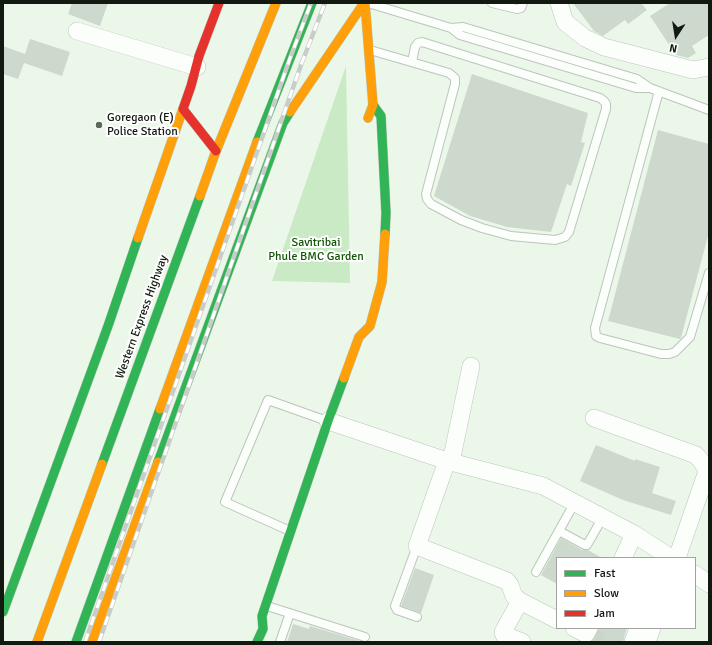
<!DOCTYPE html>
<style>
body{margin:0}
#map{position:relative;width:712px;height:645px;overflow:hidden;background:#ebf8e9;font-family:Signika,sans-serif}
canvas{display:block}
.frame{position:absolute;inset:0;border:4px solid #111910;pointer-events:none}
.legend{position:absolute;left:556px;top:557px;width:140px;height:72px;box-sizing:border-box;background:#fff;border:1px solid #a0a39f;margin:0;padding:5px 7px;list-style:none;font-size:12px;color:#111910}
.legend li{display:flex;align-items:center;gap:8px;height:20px}
.legend b{width:20px;border:1px solid #a0a39f}
.north{position:absolute;left:656px;top:16px;width:40px;height:40px;-webkit-text-stroke:3px #fff;paint-order:stroke;rotate:192deg;font-size:11px;font-weight:700;line-height:16px;text-align:center;color:#111910}
.north::after{content:'';display:block;margin:auto;width:14px;height:18px;background:#111910;clip-path:polygon(50% 0,100% 100%,50% 72%,0 100%)}
</style>
<div id="map">
<canvas width="712" height="645"></canvas>
<div class="frame"></div>
<ul class="legend">
<li><b style="height:5px;background:#30b455"></b>Fast</li>
<li><b style="height:5px;background:#ff9f0a"></b>Slow</li>
<li><b style="height:5px;background:#e5322d"></b>Jam</li>
</ul>
<div class="north">N</div>
</div>
<script>
const context = document.querySelector('canvas').getContext('2d');
context.lineJoin = 'round';
function fillPath(path, color) {
  context.fillStyle = color;
  context.fill(path, 'evenodd');
}
function shape(rows) {
  const path = new Path2D();
  for (const r of rows) {
    path.moveTo(r[0], r[1]);
    for (let i = 2; i < r.length; i += 2) path.lineTo(r[i], r[i + 1]);
  }
  return path;
}
function stroke(path, color, width, dash) {
  context.strokeStyle = color;
  context.lineWidth = width;
  context.lineCap = dash ? 'butt' : 'round';
  context.setLineDash(dash || []);
  context.stroke(path);
}
function label(font, color, halo, rows, align = 'center') {
  context.font = font + ' Signika,sans-serif';
  context.lineWidth = 4;
  context.setLineDash([]);
  context.textBaseline = 'middle';
  context.strokeStyle = halo;
  context.fillStyle = color;
  for (const [text, x, y, turn = 0] of rows) {
    context.save();
    context.translate(x, y);
    context.rotate((+turn || 0) * Math.PI / 180);
    context.textAlign = isNaN(turn) ? turn : align;
    if (halo) context.strokeText(text, 0, 0);
    context.fillText(text, 0, 0);
    context.restore();
  }
}
const green = shape([
 [346,66,350,283,272,281]
]);
const building = shape([
 [72,3,108,3,100,26,68,14],
 [573,3,641,3,647,10,628,24,625,20,603,36,594,31],
 [670,3,709,3,709,35,692,46,696,53,688,58,676,55,650,16],
 [30,39,70,52,62,76,24,63,18,79,3,74,3,46,25,54],
 [472,74,588,113,581,142,585,143,571,186,567,184,551,232,507,227,470,216,434,196],
 [658,130,709,144,709,232,681,338,680,339,608,321],
 [596,445,635,461,635,459,660,467,652,493,676,501,671,515,623,500,580,481],
 [561,538,582,550,588,550,602,558,557,558,557,584,541,575],
 [415,568,434,575,421,613,401,606],
 [293,624,309,629,310,626,363,642,287,642],
 [599,628,627,628,623,642,592,642,595,638]
]);
const streetTunnel = shape([
 [592,637,602,642]
]);
const lane = shape([
 [368,3,451,28,463,27,637,79,650,88,709,110],
 [492,3,517,9,521,8,523,3],
 [451,28,460,35,636,88,650,88],
 [370,50,449,73,455,78,455,84,426,194,427,199,431,204,461,220,482,228,511,236,555,240,565,237,569,232,606,109,606,104,604,101,600,98,422,42,418,43,415,47,412,62],
 [659,91,595,328,596,336,600,338,661,354,669,354,675,352,690,337,709,273],
 [290,531,225,502,268,400,327,421],
 [559,531,585,545,587,545,603,517],
 [536,572,575,502],
 [267,606,365,637],
 [417,617,397,610,395,606,417,546],
 [280,642,290,613]
]);
const street = shape([
 [559,3,565,22,585,38,604,47,693,70,709,67],
 [77,31,197,67],
 [594,418,696,455,702,462,706,469,706,474,677,558],
 [328,421,447,461,543,486,634,534,671,558],
 [447,461,417,546,507,581,510,585,514,596,520,601],
 [451,462,471,366],
 [623,558,634,534],
 [695,574,709,584],
 [574,628,586,634,589,628],
 [522,642,504,635,503,632,520,601,557,620],
 [633,642,638,628],
 [647,642,652,628]
]);
const fast = shape([
 [373,105,381,116,386,213,385,234],
 [257,142,312,3],
 [158,462,283,123,290,112],
 [102,464,200,196],
 [3,612,108,326,138,238],
 [76,642,160,409],
 [257,642,263,629,262,616,328,421,344,378]
]);
const slow = shape([
 [365,3,373,105,368,118],
 [290,112,364,3],
 [200,196,216,151,276,3],
 [138,238,183,109],
 [344,378,359,337,370,326,382,282,385,234],
 [160,409,257,142],
 [37,642,102,464],
 [92,642,158,462]
]);
const jam = shape([
 [216,151,183,109,191,86,199,56,219,3]
]);
const rail = shape([
 [85,642,289,61,311,3],
 [99,642,301,65,325,3]
]);
const markers = [
 [99,125,4,"#5d675c"]
];
const poiNames = [
 ["Goregaon (E)",107,118],
 ["Police Station",107,132]
];
const parkNames = [
 ["Savitribai",316,243],
 ["Phule BMC Garden",316,257]
];
const streetNames = [
 ["Western Express Highway",142,317,-70]
];
fillPath(green, '#c9eac4');
fillPath(building, '#ced9cd');
stroke(streetTunnel, '#cad7c8', 17, [17, 8]);
stroke(lane, '#bbc5ba', 10);
stroke(street, '#bbc5ba', 18);
stroke(fast, '#bbc5ba', 10);
stroke(slow, '#bbc5ba', 10);
stroke(jam, '#bbc5ba', 10);
stroke(lane, '#fcfefc', 8);
stroke(street, '#fcfefc', 17);
stroke(fast, '#30b455', 9);
stroke(slow, '#ff9f0a', 9);
stroke(jam, '#e5322d', 9);
stroke(rail, '#c9cdc9', 4.5);
stroke(rail, '#fff', 3, [9]);
for (const [x, y, r, color] of markers) {
  const dot = new Path2D();
  dot.arc(x, y, r, 0, 2 * Math.PI);
  context.fillStyle = color;
  context.fill(dot);
  stroke(dot, '#fff', 1.5);
}
label('12px', '#111910', '#fff', poiNames, 'left');
label('12px', '#125507', '#fff', parkNames);
label('12px', '#111910', '#fff', streetNames);
</script>
